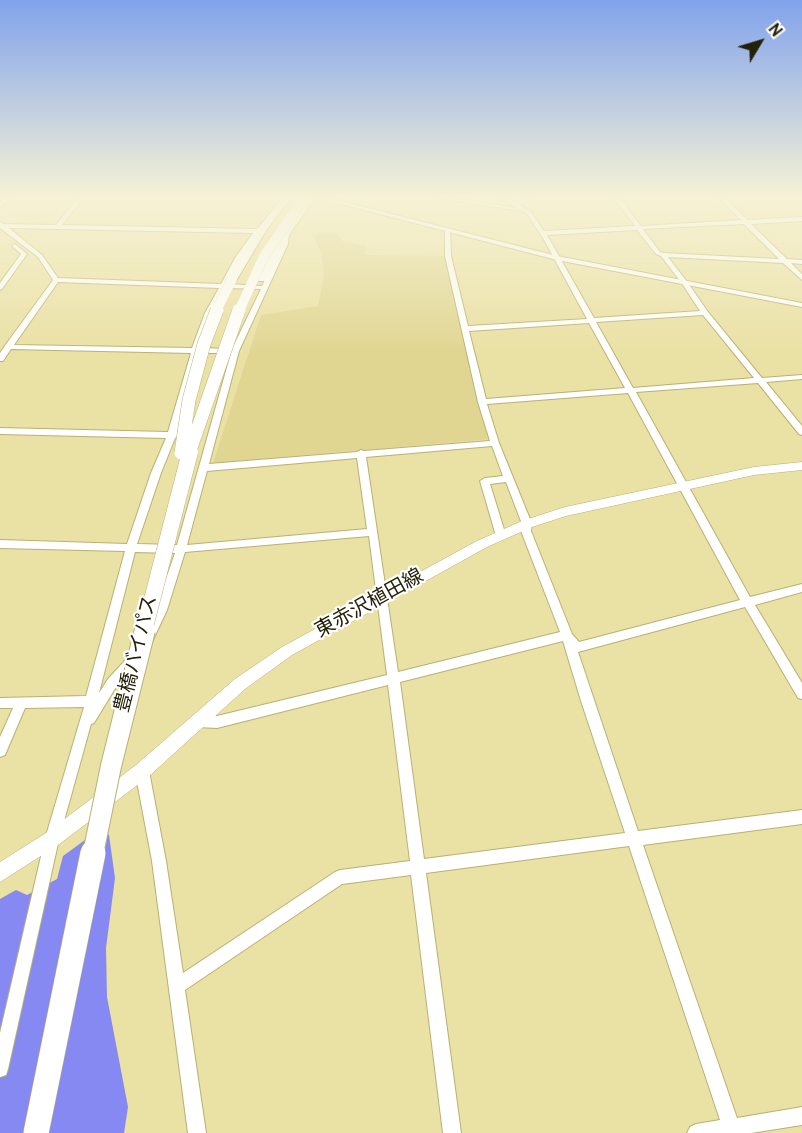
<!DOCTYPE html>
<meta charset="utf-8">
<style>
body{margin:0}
#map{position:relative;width:802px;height:1133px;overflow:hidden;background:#eae1a4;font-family:Overpass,sans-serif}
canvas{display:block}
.north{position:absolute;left:730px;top:12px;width:60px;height:60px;-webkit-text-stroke:4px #fff;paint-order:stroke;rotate:52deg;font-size:16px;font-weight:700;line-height:24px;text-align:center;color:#252109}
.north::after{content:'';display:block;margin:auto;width:21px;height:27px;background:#252109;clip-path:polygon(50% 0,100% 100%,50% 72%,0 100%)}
</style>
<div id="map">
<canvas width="802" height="1133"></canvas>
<div class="north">N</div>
</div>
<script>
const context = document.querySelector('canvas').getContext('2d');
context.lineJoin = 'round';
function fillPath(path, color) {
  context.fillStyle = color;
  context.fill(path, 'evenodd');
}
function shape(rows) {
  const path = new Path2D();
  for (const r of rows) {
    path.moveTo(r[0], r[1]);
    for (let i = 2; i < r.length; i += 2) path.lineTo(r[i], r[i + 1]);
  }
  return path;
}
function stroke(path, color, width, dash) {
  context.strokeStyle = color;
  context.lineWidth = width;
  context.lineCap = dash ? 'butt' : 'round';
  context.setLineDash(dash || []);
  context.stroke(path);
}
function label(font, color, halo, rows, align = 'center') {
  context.font = font + ' Overpass,"Noto Sans JP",sans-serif';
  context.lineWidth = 4.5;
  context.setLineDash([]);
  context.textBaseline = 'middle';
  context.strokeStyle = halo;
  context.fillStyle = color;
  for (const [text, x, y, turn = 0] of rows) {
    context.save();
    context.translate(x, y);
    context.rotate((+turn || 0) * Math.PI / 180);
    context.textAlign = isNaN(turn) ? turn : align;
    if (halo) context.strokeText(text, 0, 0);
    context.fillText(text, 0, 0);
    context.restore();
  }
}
const built = shape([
 [312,233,336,233,344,242,366,246,364,255,447,256,491,439,213,463,261,315,318,306,324,275,321,253]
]);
const water = shape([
 [104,831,109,835,115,878,106,948,107,997,128,1107,124,1133,0,1133,0,899,16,890,27,895,57,879,63,856,96,832]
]);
const minor = shape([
 [5,197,11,197,0,208,0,202,5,197],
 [78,197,84,197,62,225,256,229,264,228,264,230,259,232,241,258,228,284,262,286,282,244,283,232,286,230,289,232,288,244,239,351,209,464,357,452,361,450,364,451,490,441,478,402,445,256,445,229,450,230,451,256,468,326,587,319,543,238,527,214,522,211,431,197,446,197,516,208,499,197,506,197,516,203,527,197,534,197,520,205,531,212,544,231,635,226,613,197,619,197,641,226,741,220,718,197,724,197,748,220,802,217,802,221,751,224,787,259,802,260,802,264,791,263,802,274,802,280,783,263,668,257,688,283,708,312,762,378,802,375,802,379,766,382,802,426,802,435,799,434,758,383,636,392,750,597,802,584,802,592,755,605,802,683,802,699,798,698,745,607,578,652,638,831,802,810,802,824,643,845,737,1118,802,1107,802,1125,751,1133,687,1133,690,1127,696,1124,720,1120,629,846,426,873,461,1133,443,1133,411,875,342,884,185,990,206,1133,188,1133,152,861,135,771,137,767,142,765,147,767,149,771,166,861,183,973,335,872,340,870,410,861,388,685,217,728,198,727,194,725,192,721,194,717,198,715,217,716,387,675,369,536,185,552,167,610,152,642,148,644,144,642,142,639,155,610,175,553,135,552,99,693,108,679,130,655,134,654,138,655,140,659,116,687,94,723,91,724,59,839,8,1069,6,1075,0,1077,0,1033,45,839,84,707,25,708,5,755,0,757,0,737,13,708,0,708,0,698,86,696,125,551,0,548,0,540,127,544,151,473,166,438,0,434,0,428,168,432,191,353,11,349,3,361,0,361,0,353,4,347,53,280,38,257,0,228,0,222,4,224,56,225,78,197],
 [744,224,779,259,664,253,660,252,643,229,744,224],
 [9,228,253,233,235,258,221,284,58,278,42,255,9,228],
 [637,230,656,254,661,256,683,285,700,311,594,318,547,235,637,230],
 [58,282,219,288,205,313,192,348,14,345,58,282],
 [226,288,261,289,232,349,200,348,213,313,226,288],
 [703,315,754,378,633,388,596,322,703,315],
 [589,323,625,388,486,399,469,331,589,323],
 [198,353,231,353,177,545,137,544,161,473,175,438,181,435,177,432,198,353],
 [628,393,740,600,579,642,572,634,531,531,532,524,499,443,487,404,628,393],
 [492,446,503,476,485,478,480,481,496,536,501,540,506,536,490,484,506,482,522,524,521,531,560,632,398,672,366,457,492,446],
 [357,458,367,529,187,545,207,471,357,458],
 [563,641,581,701,625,833,424,859,400,682,563,641],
 [15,244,27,254,2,289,0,290,0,283,21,254,12,246,15,244]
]);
const tertiary = shape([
 [314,197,325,197,557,256,802,303,802,307,557,260,314,197]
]);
const secondary = shape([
 [802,462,802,470,754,475,566,516,532,527,487,547,292,655,245,689,148,777,58,845,0,882,0,862,46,833,136,765,235,679,282,647,477,541,522,521,565,507,754,467,802,462]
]);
const trunk = shape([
 [283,197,292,197,267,229,236,281,228,281,227,279,258,228,283,197],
 [307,197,316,197,291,232,265,281,257,281,256,279,281,232,307,197]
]);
const trunkBridgeFar4 = shape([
 [216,311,232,279],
 [239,311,264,256,305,197]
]);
const trunkBridgeFar3 = shape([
 [181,453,189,400,204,344,217,310],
 [189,453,239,310]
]);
const trunkBridgeFar2 = shape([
 [144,631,190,452]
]);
const trunkBridgeFar1 = shape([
 [93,854,111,766,145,630]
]);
const trunkBridge = shape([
 [36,1133,93,853]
]);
const streetNames = [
 ["東赤沢植田線",370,605,-29],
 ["豊橋バイパス",138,654,-76]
];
fillPath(built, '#e0d591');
fillPath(water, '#8689f1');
stroke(minor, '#b9b075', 2);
stroke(tertiary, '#b9b075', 2);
stroke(secondary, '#b9b075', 1);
stroke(trunk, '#b9b075', 2);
fillPath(minor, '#fff');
fillPath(tertiary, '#fff');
fillPath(secondary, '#fff');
fillPath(trunk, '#fff');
stroke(trunkBridgeFar4, '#b9b075', 10, []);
stroke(trunkBridgeFar3, '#b9b075', 14, []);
stroke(trunkBridgeFar2, '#b9b075', 17, []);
stroke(trunkBridgeFar1, '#b9b075', 22, []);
stroke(trunkBridge, '#b9b075', 26, []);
stroke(trunkBridgeFar4, '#fff', 10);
stroke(trunkBridgeFar3, '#fff', 13);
stroke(trunkBridgeFar2, '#fff', 16);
stroke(trunkBridgeFar1, '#fff', 20);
stroke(trunkBridge, '#fff', 25);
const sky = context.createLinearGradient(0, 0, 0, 356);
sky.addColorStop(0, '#81a3ec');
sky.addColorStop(0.55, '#f6f2d6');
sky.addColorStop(1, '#f6f2d600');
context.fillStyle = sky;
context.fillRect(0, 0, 802, 356);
label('20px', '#252109', '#fff', streetNames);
</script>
